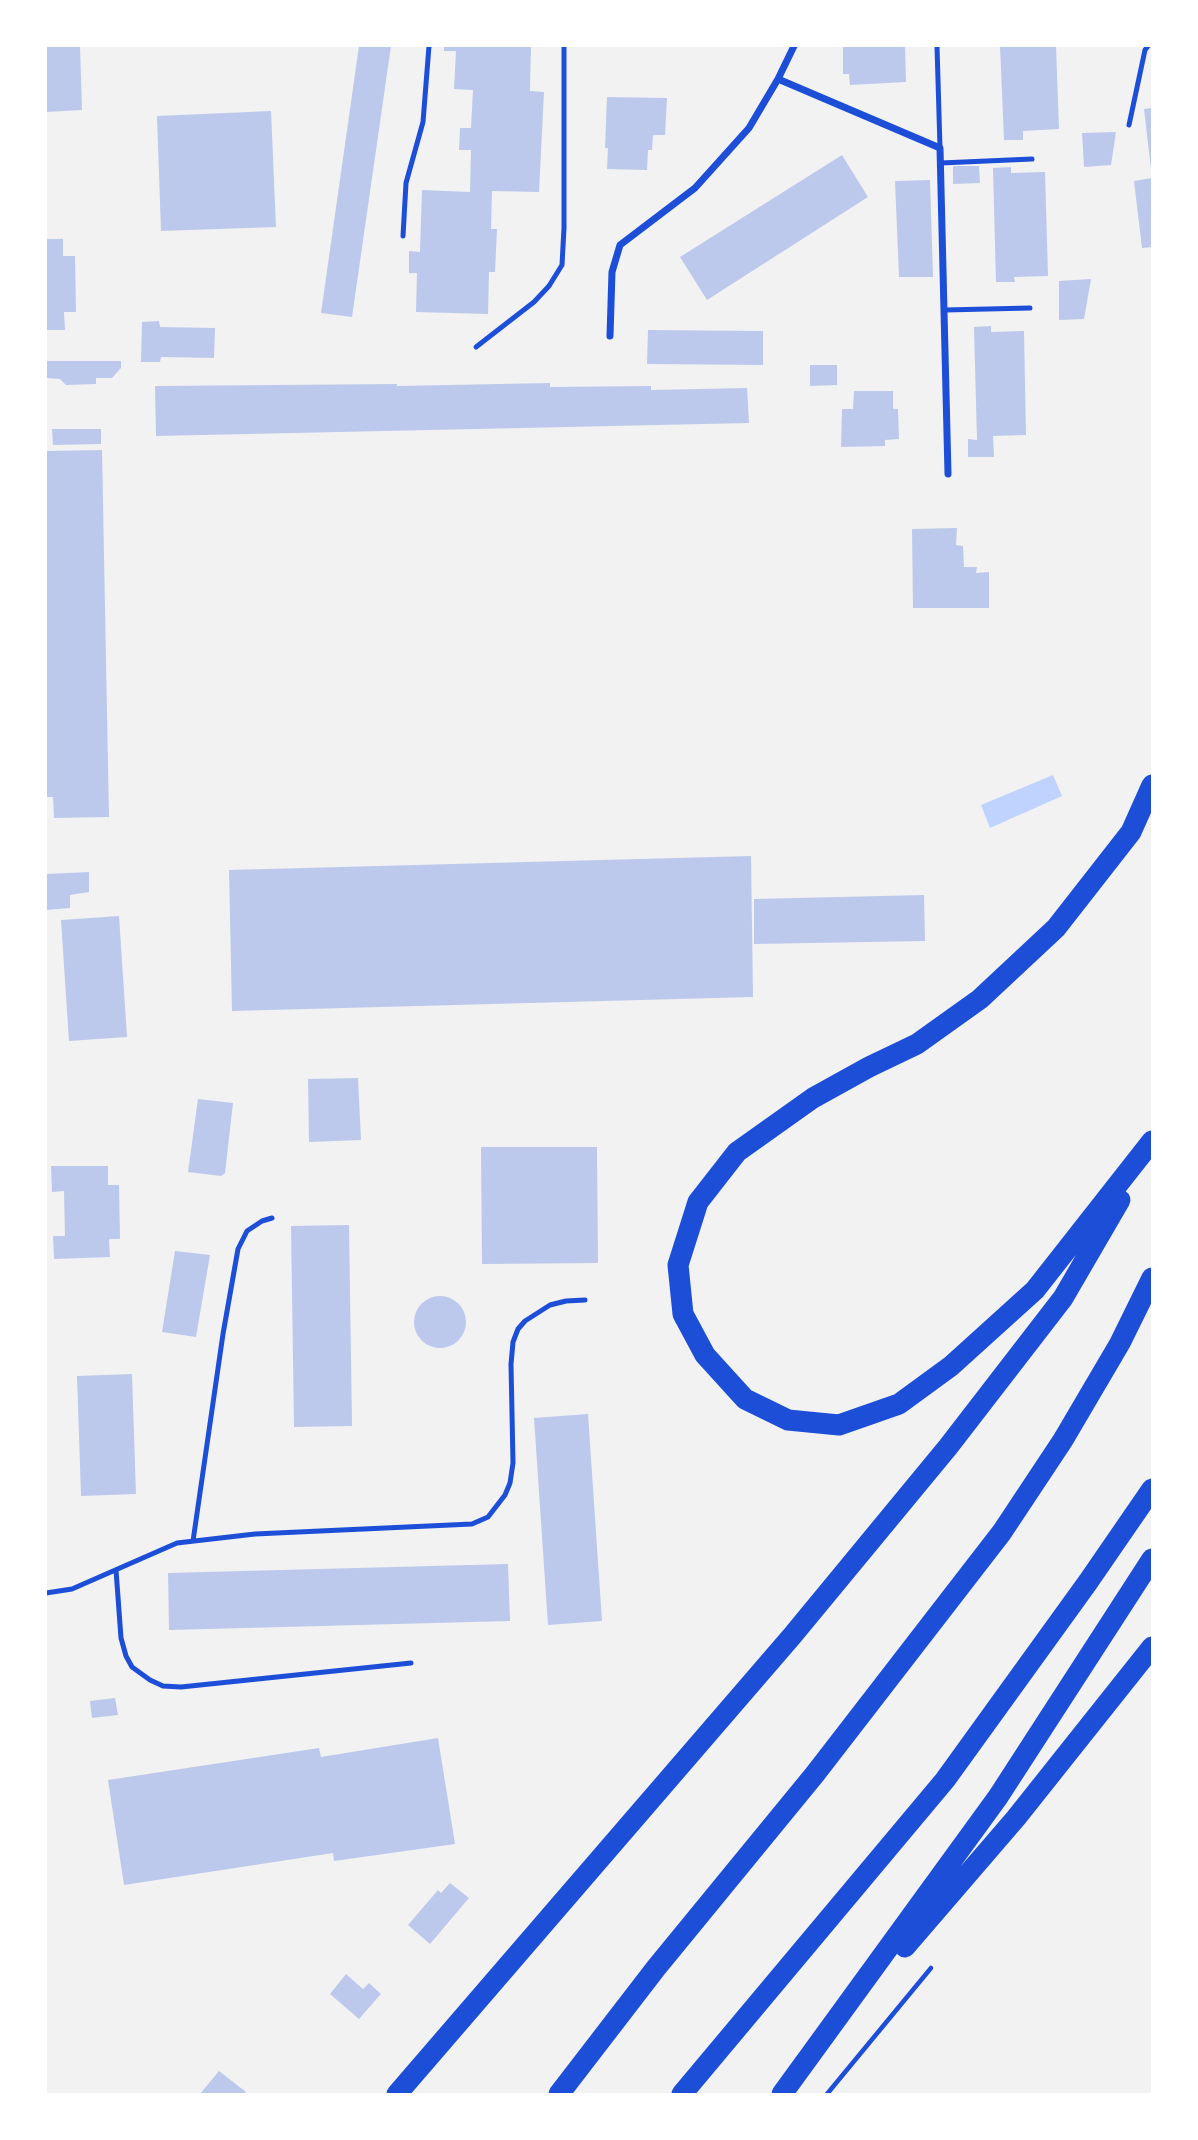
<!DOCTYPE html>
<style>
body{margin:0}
#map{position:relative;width:1198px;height:2140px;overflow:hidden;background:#f2f2f2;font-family:"Crimson Pro",serif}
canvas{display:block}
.frame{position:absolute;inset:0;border:47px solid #fff;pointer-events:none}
</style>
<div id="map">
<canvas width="1198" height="2140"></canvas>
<div class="frame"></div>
</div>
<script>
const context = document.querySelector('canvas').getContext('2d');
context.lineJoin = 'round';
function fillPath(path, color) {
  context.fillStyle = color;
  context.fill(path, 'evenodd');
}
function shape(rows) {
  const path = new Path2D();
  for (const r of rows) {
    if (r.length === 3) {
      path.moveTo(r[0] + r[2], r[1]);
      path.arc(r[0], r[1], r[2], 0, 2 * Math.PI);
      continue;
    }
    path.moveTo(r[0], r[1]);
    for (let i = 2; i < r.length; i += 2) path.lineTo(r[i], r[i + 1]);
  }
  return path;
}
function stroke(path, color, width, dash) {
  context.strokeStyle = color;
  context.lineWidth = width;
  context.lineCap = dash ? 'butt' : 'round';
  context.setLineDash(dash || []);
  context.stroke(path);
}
const water = shape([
 [1053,775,1062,796,990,828,981,805]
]);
const building = shape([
 [46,46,80,46,82,110,46,112],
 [359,46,391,46,352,317,321,313],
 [444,46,531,46,530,91,544,92,539,192,492,191,491,229,497,229,495,272,489,272,488,314,416,312,417,273,409,273,409,251,420,252,422,190,470,192,471,150,459,150,460,128,471,128,473,90,454,89,456,51,444,51],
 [843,46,905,46,906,82,850,85,849,74,843,74],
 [1000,46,1056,46,1059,129,1023,131,1023,140,1004,140],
 [607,97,667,98,665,135,653,135,652,150,648,150,647,170,607,169,608,148,605,148],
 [1152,108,1152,169,1151,169,1144,109],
 [271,111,276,227,161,231,157,116],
 [1116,132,1111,165,1084,167,1082,133],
 [842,155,868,197,707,300,680,257],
 [953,166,979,166,980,183,953,184],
 [1011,167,1011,173,1045,172,1048,276,1014,277,1015,282,996,282,993,168],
 [1152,178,1152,247,1142,248,1134,181],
 [930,180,933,277,899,277,895,181],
 [46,239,63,239,63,256,75,256,76,312,64,312,65,330,46,330],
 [1091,279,1084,319,1059,320,1059,281],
 [159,321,160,327,215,328,214,358,161,357,160,362,141,362,142,322],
 [991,326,991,332,1024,331,1026,435,993,436,994,457,968,457,968,439,977,440,974,327],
 [648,330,763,331,763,365,647,364],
 [46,361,121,361,121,368,112,378,96,378,96,384,66,385,60,379,46,378],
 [810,365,837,365,837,385,810,386],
 [550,383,550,387,651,386,651,390,747,388,749,423,156,436,155,386,397,384,397,386],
 [854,391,893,391,893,409,898,409,899,439,885,440,885,446,841,447,842,409,853,409],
 [52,429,101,429,101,444,53,445],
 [102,450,109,817,54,818,53,797,46,797,46,451],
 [957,528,956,545,963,546,964,567,977,567,976,573,989,572,989,608,913,608,912,529],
 [751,856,753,997,232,1011,229,870],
 [89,872,89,892,70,895,70,908,46,910,46,874],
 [924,895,925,941,754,944,754,899],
 [119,916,127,1037,69,1041,61,920],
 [358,1078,361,1140,309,1142,308,1079],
 [198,1099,233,1103,225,1173,221,1176,188,1172],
 [481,1147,597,1147,598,1263,482,1264],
 [51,1166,108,1166,108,1185,119,1185,120,1239,109,1239,110,1257,54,1259,53,1236,65,1236,64,1191,52,1192],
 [349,1225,352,1426,294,1427,291,1226],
 [175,1251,210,1255,196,1337,162,1332],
 [440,1322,26],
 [132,1374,136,1494,81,1496,77,1376],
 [588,1414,602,1621,548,1625,534,1418],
 [508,1564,510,1621,169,1630,168,1573],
 [115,1698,118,1715,92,1718,90,1701],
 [438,1738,455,1844,334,1861,333,1853,124,1885,108,1780,319,1748,321,1757],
 [450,1883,469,1898,430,1944,408,1925,438,1890,441,1893],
 [346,1974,363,1989,369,1983,381,1994,359,2019,330,1994],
 [219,2071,246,2092,244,2094,200,2094]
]);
const path = shape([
 [827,2094,931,1968]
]);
const service = shape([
 [937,46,940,148],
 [1129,125,1145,50,1148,46],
 [941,163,1032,159],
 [403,236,406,183,423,122,429,46],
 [945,310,1030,308],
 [476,347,534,302,549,286,562,265,564,228,564,46],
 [193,1541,223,1334,238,1249,247,1231,262,1221,272,1218],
 [116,1570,121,1638,126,1656,132,1667,150,1680,163,1686,181,1687,411,1663],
 [46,1593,72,1589,177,1543,255,1534,472,1524,488,1517,505,1495,510,1483,513,1463,511,1364,513,1342,518,1329,525,1321,550,1305,566,1301,585,1300]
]);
const minor = shape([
 [778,79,940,148,948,474],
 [610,336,612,272,620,245,695,188,749,128,778,79,794,46]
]);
const motorway = shape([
 [1152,785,1131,832,1056,928,980,999,917,1044,869,1067,813,1098,737,1152,698,1202,678,1265,683,1314,705,1355,745,1399,788,1420,839,1425,899,1404,951,1366,1035,1290,1152,1141],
 [905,1947,1016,1818,1152,1647],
 [397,2094,792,1636,948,1447,1063,1298,1120,1200],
 [559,2094,656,1968,815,1774,1002,1532,1063,1440,1120,1343,1152,1278],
 [682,2094,945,1780,1088,1582,1152,1489],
 [782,2094,998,1797,1152,1559]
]);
fillPath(water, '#bfd3fe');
fillPath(building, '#bdc9ec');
stroke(path, '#1d4ed8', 4.5);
stroke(service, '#1d4ed8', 5);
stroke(minor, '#1d4ed8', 7);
stroke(motorway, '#1d4ed8', 21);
</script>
